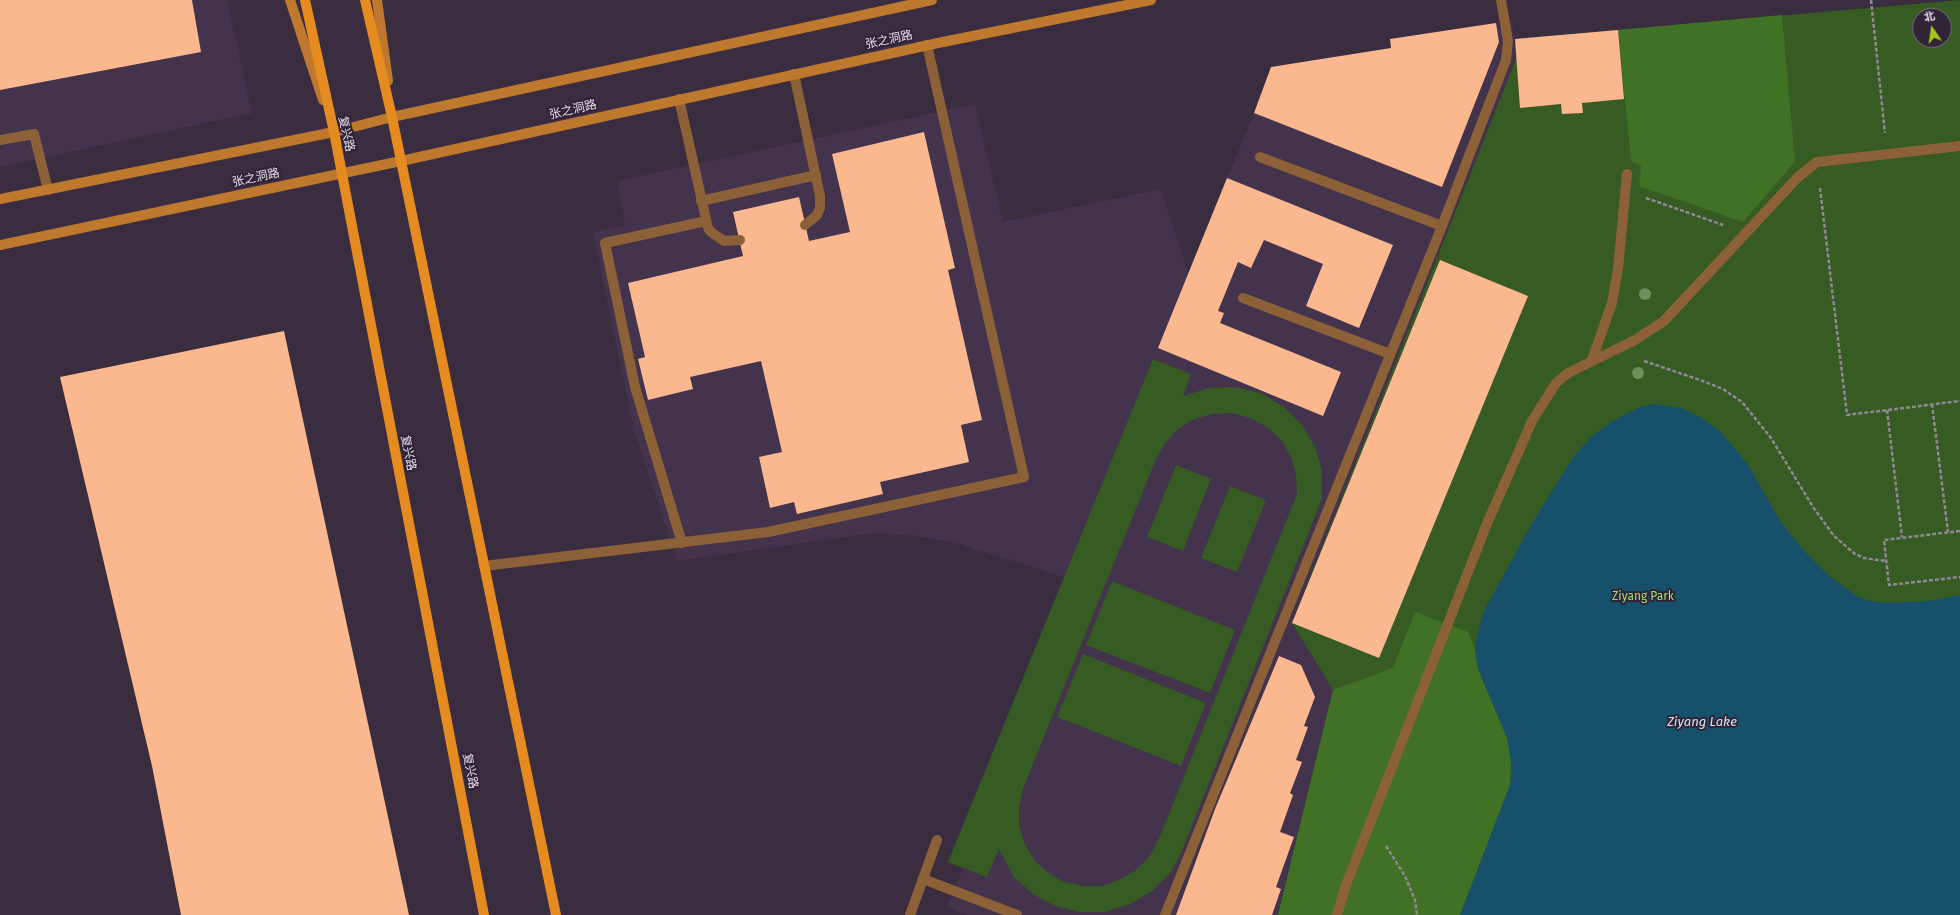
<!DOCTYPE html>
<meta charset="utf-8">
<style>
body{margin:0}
#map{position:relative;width:1960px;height:915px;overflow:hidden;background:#3a2d40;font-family:"Fira Sans","Noto Sans SC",sans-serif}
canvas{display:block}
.north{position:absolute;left:1912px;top:8px;width:40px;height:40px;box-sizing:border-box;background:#302436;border:1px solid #786e7e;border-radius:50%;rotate:347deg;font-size:11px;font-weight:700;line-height:16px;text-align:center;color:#e5dde9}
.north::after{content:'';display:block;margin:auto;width:14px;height:18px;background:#a8c71d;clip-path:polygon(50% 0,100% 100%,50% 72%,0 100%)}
</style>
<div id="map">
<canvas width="1960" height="915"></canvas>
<div class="north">北</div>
</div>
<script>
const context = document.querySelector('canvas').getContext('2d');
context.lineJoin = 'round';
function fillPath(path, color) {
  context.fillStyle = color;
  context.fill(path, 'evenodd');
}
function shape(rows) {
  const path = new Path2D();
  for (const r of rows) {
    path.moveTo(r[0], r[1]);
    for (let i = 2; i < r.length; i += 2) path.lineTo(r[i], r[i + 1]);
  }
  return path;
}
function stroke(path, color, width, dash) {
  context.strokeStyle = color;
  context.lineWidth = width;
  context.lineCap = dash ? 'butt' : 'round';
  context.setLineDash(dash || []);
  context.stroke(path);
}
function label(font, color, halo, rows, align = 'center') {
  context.font = font + ' "Fira Sans","Noto Sans SC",sans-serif';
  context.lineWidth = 4;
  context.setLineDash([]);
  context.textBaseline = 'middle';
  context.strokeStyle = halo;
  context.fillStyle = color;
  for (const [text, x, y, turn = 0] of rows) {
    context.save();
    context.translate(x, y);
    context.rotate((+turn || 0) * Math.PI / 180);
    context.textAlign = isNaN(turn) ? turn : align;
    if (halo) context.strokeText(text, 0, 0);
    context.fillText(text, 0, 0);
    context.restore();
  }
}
const built = shape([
 [0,0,227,0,252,113,0,167],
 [1512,20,1516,59,1292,623,1333,690,1278,915,968,915,947,907,963,868,948,862,1064,577,959,544,917,536,875,533,677,561,634,431,593,232,625,225,617,181,975,104,1003,222,1161,189,1188,273,1254,113,1442,187,1499,42,1496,23]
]);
const green = shape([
 [1960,0,1960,915,1278,915,1333,690,1292,623,1516,59,1515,39],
 [1920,16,1944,16,1944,40,1920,40],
 [1153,359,1191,374,1183,396,1209,388,1235,387,1260,393,1283,406,1301,424,1315,446,1322,471,1322,499,1181,853,1170,873,1152,891,1130,904,1105,912,1080,912,1055,906,1033,894,1014,877,999,849,987,877,948,862],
 [1232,413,1250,418,1267,427,1281,440,1291,456,1296,474,1297,494,1158,841,1149,857,1135,871,1119,880,1101,886,1083,886,1064,882,1048,873,1034,860,1025,844,1019,826,1019,807,1023,789,1156,459,1165,443,1178,429,1194,419,1213,414],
 [1176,465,1211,479,1183,551,1147,537],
 [1230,486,1266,500,1237,572,1201,558],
 [1112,581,1235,630,1210,693,1086,645],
 [1083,654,1206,703,1181,766,1057,717]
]);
const forest = shape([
 [1782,15,1795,162,1743,222,1639,186,1641,166,1631,161,1618,30],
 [1415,612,1468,632,1475,649,1478,669,1507,738,1511,753,1510,785,1460,915,1278,915,1333,690,1393,668]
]);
const water = shape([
 [1654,404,1681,408,1702,418,1721,432,1748,465,1780,521,1803,550,1829,576,1858,597,1870,601,1887,603,1931,601,1960,595,1960,915,1460,915,1510,785,1512,768,1507,738,1478,669,1475,649,1477,635,1484,611,1534,520,1574,456,1593,435,1614,420,1640,407]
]);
const building = shape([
 [0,0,192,0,201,52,0,90],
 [1496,23,1499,42,1442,187,1254,113,1271,67,1391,48,1390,39],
 [1618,30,1624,99,1582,103,1583,113,1562,114,1561,104,1520,108,1515,39],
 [924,132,955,268,948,270,982,420,961,425,969,462,880,482,883,494,797,514,794,502,770,508,759,457,782,452,761,361,690,377,693,389,648,400,638,359,645,357,628,283,743,256,733,212,799,197,809,241,850,232,832,154],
 [1227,178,1393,245,1359,328,1306,306,1323,264,1264,240,1251,268,1238,262,1218,311,1224,313,1220,323,1341,372,1323,416,1158,348],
 [1440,260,1528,296,1379,658,1292,623],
 [284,331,409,915,181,915,152,766,60,377],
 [1279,656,1301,665,1315,697,1304,726,1308,727,1296,760,1302,762,1290,793,1293,795,1280,832,1294,837,1276,887,1281,889,1272,915,1176,915,1215,809]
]);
const path = shape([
 [1871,0,1885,133],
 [1820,188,1847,415,1960,401],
 [1646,198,1723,225],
 [1644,361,1700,380,1723,389,1742,402,1771,438,1813,507,1834,536,1855,554,1864,558,1887,561],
 [1932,404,1948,532],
 [1887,410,1902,537],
 [1960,531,1884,540,1889,585,1960,577],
 [1386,846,1405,876,1415,900,1417,915]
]);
const service = shape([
 [794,74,820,196,820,208,817,215,805,225],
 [679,99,708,228,711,232,724,241,740,240],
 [1260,157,1442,226],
 [701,201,816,175],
 [1243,298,1390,354],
 [682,543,635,387,605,243,706,221],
 [484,566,768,532,1024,477,927,45],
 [923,879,1017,915],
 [1165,915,1442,226,1506,60,1508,41,1501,0]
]);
const pedestrian = shape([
 [1592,360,1612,303,1618,269,1627,174],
 [1337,915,1346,885,1486,526,1532,421,1556,383,1568,373,1635,340,1664,321,1798,177,1817,162,1960,146]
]);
const minor = shape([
 [0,140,34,134,48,190],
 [910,915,937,840]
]);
const secondary = shape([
 [290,0,323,100],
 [377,0,388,81],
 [0,199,334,132,392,117,932,0],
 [0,245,401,161,938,43,1151,0]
]);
const primary = shape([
 [305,0,334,132,484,915],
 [365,0,392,117,556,915]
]);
const trees = [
 [1645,294],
 [1638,373]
];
const streetNames = [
 ["张之洞路",889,40,-12],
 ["张之洞路",573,110,-13],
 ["复兴路",346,134,77],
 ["张之洞路",256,178,-12],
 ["复兴路",408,453,79],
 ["复兴路",470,771,79]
];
const parkNames = [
 ["Ziyang Park",1643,597]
];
const waterNames = [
 ["Ziyang Lake",1702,722]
];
fillPath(built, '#44334c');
fillPath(green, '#365b23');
fillPath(forest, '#407124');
fillPath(water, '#16506a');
fillPath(building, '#fbb88e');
stroke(path, '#928797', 2.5, [4, 2]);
stroke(service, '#8d6137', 10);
stroke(pedestrian, '#8d6137', 10);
stroke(minor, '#8d6137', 10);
stroke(secondary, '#be792f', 10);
stroke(primary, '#e58b20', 10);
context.fillStyle = '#6f8e5f';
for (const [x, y] of trees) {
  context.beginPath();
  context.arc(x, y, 6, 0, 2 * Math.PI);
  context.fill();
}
label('12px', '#e5dde9', '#302436', streetNames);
label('12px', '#9bde78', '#302436', parkNames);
label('italic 13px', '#d0e7f4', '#302436', waterNames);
</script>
